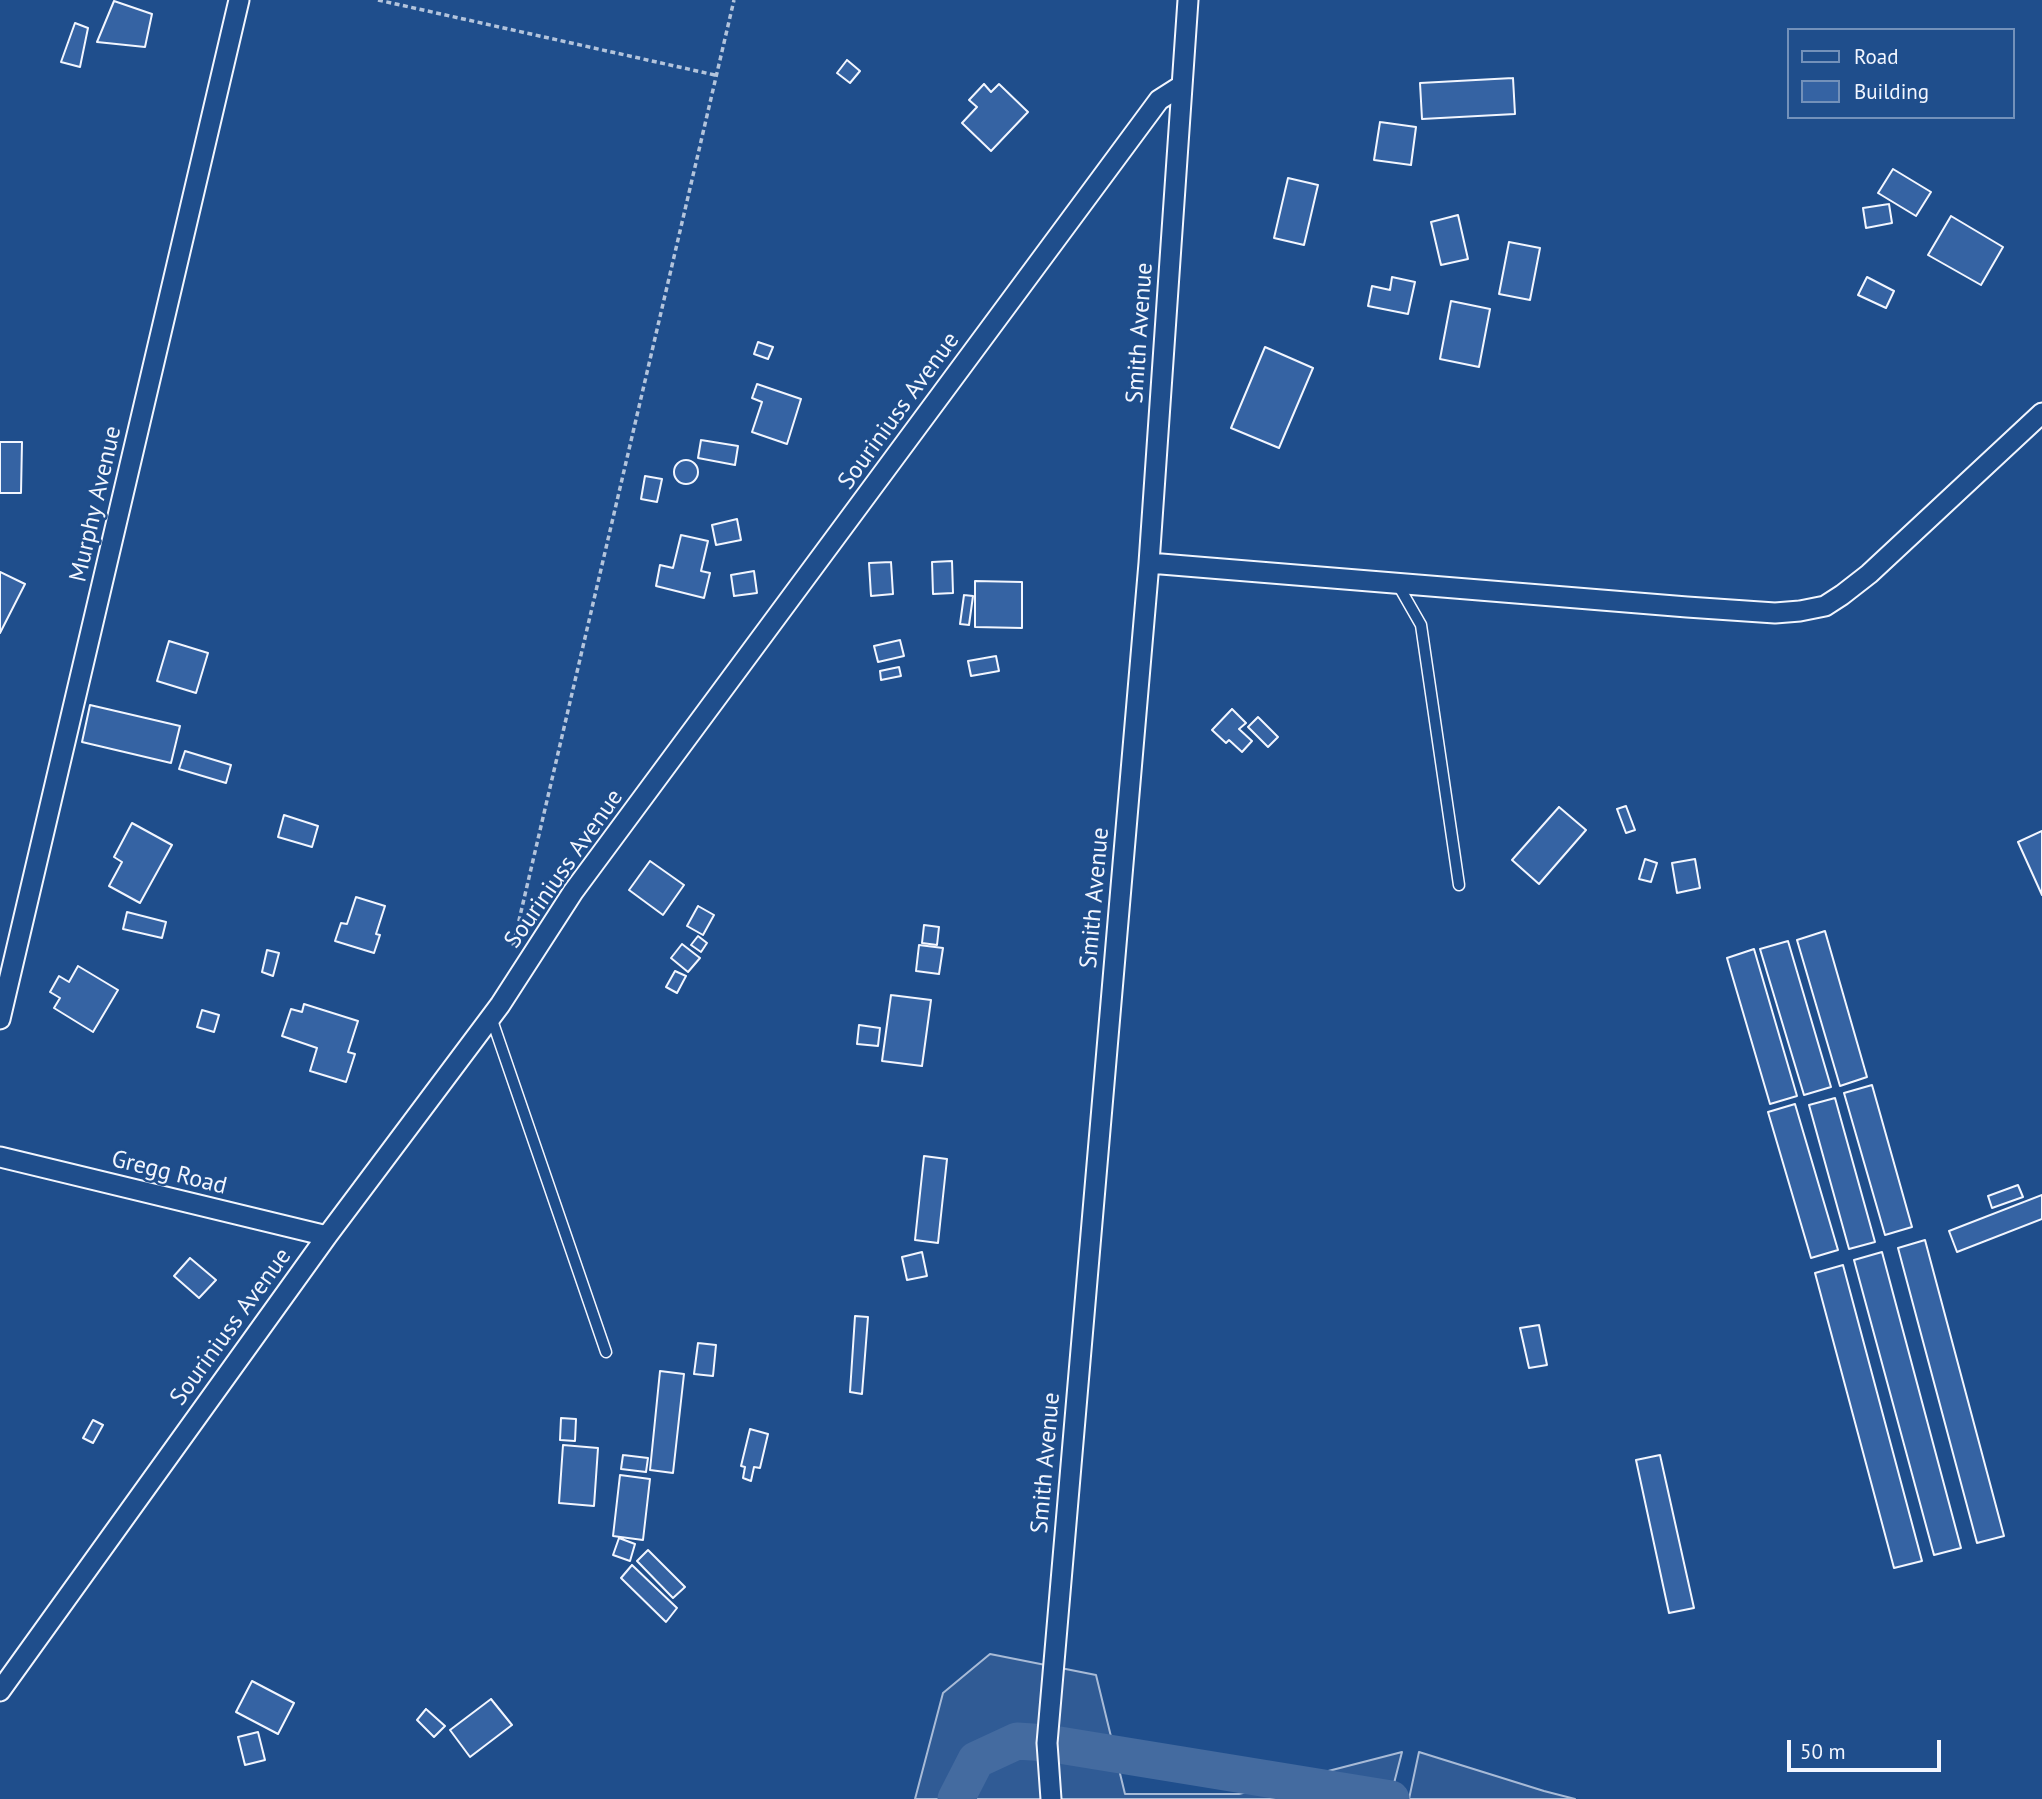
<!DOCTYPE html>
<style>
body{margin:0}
#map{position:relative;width:2042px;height:1799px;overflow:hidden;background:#1f4e8c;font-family:"PT Sans",sans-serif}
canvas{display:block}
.legend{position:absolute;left:1787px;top:28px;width:228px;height:91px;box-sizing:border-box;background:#1f4e8c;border:2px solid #7391ba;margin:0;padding:9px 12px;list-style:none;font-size:21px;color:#f2f6ff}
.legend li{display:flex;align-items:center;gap:14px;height:35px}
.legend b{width:35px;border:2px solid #7391ba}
.scale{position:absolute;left:1787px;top:1740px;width:154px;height:32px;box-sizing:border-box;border:4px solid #f2f6ff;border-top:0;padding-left:9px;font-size:21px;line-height:24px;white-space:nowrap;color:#f2f6ff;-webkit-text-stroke:5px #1f4e8c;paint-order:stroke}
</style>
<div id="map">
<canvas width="2042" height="1799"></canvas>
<ul class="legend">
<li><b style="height:9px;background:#1f4e8c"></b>Road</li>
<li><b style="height:19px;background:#3563a3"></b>Building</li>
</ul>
<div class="scale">50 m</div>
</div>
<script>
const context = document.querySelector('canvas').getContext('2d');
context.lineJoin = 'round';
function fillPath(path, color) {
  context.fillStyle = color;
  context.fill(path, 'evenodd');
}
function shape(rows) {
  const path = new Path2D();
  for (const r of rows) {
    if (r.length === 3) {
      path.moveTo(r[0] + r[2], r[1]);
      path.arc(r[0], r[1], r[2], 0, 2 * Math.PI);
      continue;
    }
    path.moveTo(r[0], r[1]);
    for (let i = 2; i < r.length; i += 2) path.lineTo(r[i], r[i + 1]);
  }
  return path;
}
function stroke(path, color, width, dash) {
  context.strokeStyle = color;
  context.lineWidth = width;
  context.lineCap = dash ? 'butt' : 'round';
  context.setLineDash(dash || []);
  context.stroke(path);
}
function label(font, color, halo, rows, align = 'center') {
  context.font = font + ' "PT Sans",sans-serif';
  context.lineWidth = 5;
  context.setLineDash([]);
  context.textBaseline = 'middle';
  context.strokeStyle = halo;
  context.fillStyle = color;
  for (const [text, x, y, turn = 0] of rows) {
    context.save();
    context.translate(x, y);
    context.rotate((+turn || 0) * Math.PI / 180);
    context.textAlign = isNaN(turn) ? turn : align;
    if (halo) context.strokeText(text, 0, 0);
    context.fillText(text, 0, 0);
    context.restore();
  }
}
const built = shape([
 [990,1654,1096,1675,1125,1794,1239,1794,1402,1752,1390,1799,915,1799,943,1693,990,1654],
 [1419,1752,1544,1791,1575,1799,1409,1799,1419,1752]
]);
const river = shape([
 [956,1799,976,1760,1017,1741,1047,1743,1391,1799]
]);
const building = shape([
 [114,1,152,14,145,47,97,42,114,1],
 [75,23,88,28,80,67,61,62,75,23],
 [847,60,860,71,850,83,837,73,847,60],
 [1513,78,1515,114,1422,119,1420,83,1513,78],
 [984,84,991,92,999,84,1028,112,991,151,962,123,977,107,969,100,984,84],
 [1380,122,1416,127,1411,165,1374,160,1380,122],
 [1893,169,1931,192,1916,216,1878,193,1893,169],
 [1288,178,1318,185,1304,245,1274,238,1288,178],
 [1889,204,1892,223,1866,228,1863,208,1889,204],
 [1458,215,1468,259,1441,265,1431,222,1458,215],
 [1951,216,2003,247,1981,285,1928,255,1951,216],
 [1509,242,1540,248,1530,300,1499,294,1509,242],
 [1392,277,1415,282,1408,314,1368,306,1372,286,1390,290,1392,277],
 [1867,277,1894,291,1886,308,1858,295,1867,277],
 [1451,301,1490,309,1479,367,1440,359,1451,301],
 [758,342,773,347,768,359,754,354,758,342],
 [1265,347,1313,368,1279,448,1231,428,1265,347],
 [757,384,801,399,787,444,752,432,762,402,752,398,757,384],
 [701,440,738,446,735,465,698,458,701,440],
 [0,442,22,442,21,493,0,493,0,442],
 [686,472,12],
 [645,476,662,479,657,502,641,499,645,476],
 [737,519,741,540,716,545,712,525,737,519],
 [681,535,708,541,701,571,710,573,704,598,656,586,660,565,673,568,681,535],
 [952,561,953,593,933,594,932,562,952,561],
 [891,562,893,594,871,596,869,563,891,562],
 [754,571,757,593,734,596,731,575,754,571],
 [0,572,25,584,0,633,0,572],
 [975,581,1022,582,1022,628,975,627,975,581],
 [964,595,973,596,969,625,960,624,964,595],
 [900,640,904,656,878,662,874,646,900,640],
 [169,641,208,653,196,693,157,681,169,641],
 [996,656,999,671,971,676,968,661,996,656],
 [899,667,901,676,881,680,880,671,899,667],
 [90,705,180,726,171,763,82,742,90,705],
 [1232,709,1246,723,1239,729,1252,741,1242,752,1229,740,1226,743,1212,730,1232,709],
 [1258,717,1278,737,1268,747,1248,727,1258,717],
 [185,751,231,765,226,783,179,769,185,751],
 [1626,806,1635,830,1626,833,1617,809,1626,806],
 [1559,807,1586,830,1539,884,1512,860,1559,807],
 [284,815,318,826,312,847,278,837,284,815],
 [132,823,172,845,140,903,109,886,122,862,114,857,132,823],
 [2042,831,2042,895,2018,842,2042,831],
 [1645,859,1657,863,1651,882,1639,879,1645,859],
 [1695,859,1700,888,1677,893,1672,863,1695,859],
 [650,861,684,885,663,915,629,890,650,861],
 [356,897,385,906,376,934,380,935,374,953,335,941,341,923,347,924,356,897],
 [698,906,714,915,703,935,687,926,698,906],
 [127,912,166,922,162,938,123,929,127,912],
 [924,925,939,927,937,945,922,943,924,925],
 [1825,931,1867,1077,1840,1086,1797,940,1825,931],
 [698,936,707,943,701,952,691,945,698,936],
 [1788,941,1831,1087,1804,1095,1760,949,1788,941],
 [682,944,700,958,688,972,671,958,682,944],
 [919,945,943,948,939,974,916,971,919,945],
 [1754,949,1797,1096,1770,1104,1727,958,1754,949],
 [267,950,279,953,273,976,262,972,267,950],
 [78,966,118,990,93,1032,54,1008,60,998,50,992,59,976,69,982,78,966],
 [675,971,686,976,677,993,666,987,675,971],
 [891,995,931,1000,922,1066,882,1061,891,995],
 [304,1004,358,1021,348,1052,355,1054,346,1082,310,1071,317,1048,282,1036,291,1009,302,1012,304,1004],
 [202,1010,219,1015,214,1032,197,1027,202,1010],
 [859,1025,880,1028,878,1046,857,1044,859,1025],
 [1872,1085,1912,1227,1885,1235,1844,1093,1872,1085],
 [1835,1098,1875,1242,1849,1249,1809,1105,1835,1098],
 [1795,1104,1838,1250,1811,1258,1768,1112,1795,1104],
 [924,1156,947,1159,938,1243,915,1240,924,1156],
 [2018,1185,2023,1197,1992,1208,1988,1196,2018,1185],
 [2042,1195,2042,1219,1957,1252,1949,1231,2042,1195],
 [1925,1240,2004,1536,1977,1543,1898,1248,1925,1240],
 [922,1252,927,1276,907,1280,902,1257,922,1252],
 [1882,1252,1961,1548,1934,1555,1854,1260,1882,1252],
 [190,1258,216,1280,199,1298,174,1276,190,1258],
 [1843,1265,1922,1561,1894,1568,1815,1273,1843,1265],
 [855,1316,868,1317,862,1394,850,1392,855,1316],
 [1539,1325,1547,1365,1529,1368,1520,1328,1539,1325],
 [698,1343,716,1345,713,1376,694,1374,698,1343],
 [660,1371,684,1374,673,1473,650,1470,660,1371],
 [561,1418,576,1419,575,1441,560,1440,561,1418],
 [93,1420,103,1425,93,1443,83,1438,93,1420],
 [750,1429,768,1434,760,1468,754,1467,751,1481,743,1478,745,1467,741,1466,750,1429],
 [563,1445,598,1448,594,1506,559,1503,563,1445],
 [623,1455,648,1458,646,1472,621,1469,623,1455],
 [1660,1455,1694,1608,1669,1613,1636,1460,1660,1455],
 [620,1475,650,1479,643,1540,613,1536,620,1475],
 [619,1538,635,1544,630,1561,613,1555,619,1538],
 [648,1550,685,1587,673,1598,637,1561,648,1550],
 [632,1565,677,1608,666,1622,621,1578,632,1565],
 [252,1681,294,1703,278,1734,236,1712,252,1681],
 [491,1699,512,1725,470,1757,450,1730,491,1699],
 [426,1709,445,1726,434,1737,417,1720,426,1709],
 [258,1732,265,1760,245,1765,238,1737,258,1732]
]);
const path = shape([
 [378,0,715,75],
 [513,946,734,0]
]);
const lane = shape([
 [1397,583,1421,625,1459,885],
 [491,1017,606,1352]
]);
const street = shape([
 [1149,563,1687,607,1775,613,1800,611,1825,606,1842,595,1869,574,2042,413],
 [0,1019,239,0],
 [0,1157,327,1236],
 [0,1691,327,1236,500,1005,573,892,1159,100,1181,86],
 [1051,1799,1047,1743,1149,563,1188,0]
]);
const streetNames = [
 ["Smith Avenue",1140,333,-86],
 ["Souriniuss Avenue",899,411,-54],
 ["Murphy Avenue",96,504,-77],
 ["Souriniuss Avenue",564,869,-55],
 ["Smith Avenue",1095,898,-85],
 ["Gregg Road",169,1173,14],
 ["Souriniuss Avenue",231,1327,-54],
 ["Smith Avenue",1046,1463,-85]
];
fillPath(built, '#305b95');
stroke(built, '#a8bbd7', 2);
stroke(river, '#446ba0', 37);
fillPath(building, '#3563a3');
stroke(building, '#f2f6ff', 2);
stroke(lane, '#f2f6ff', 13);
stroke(street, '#f2f6ff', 23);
stroke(path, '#b3c4dc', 3.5, [5, 3.5]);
stroke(lane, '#1f4e8c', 10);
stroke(street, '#1f4e8c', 19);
label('24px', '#f2f6ff', '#1f4e8c', streetNames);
</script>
